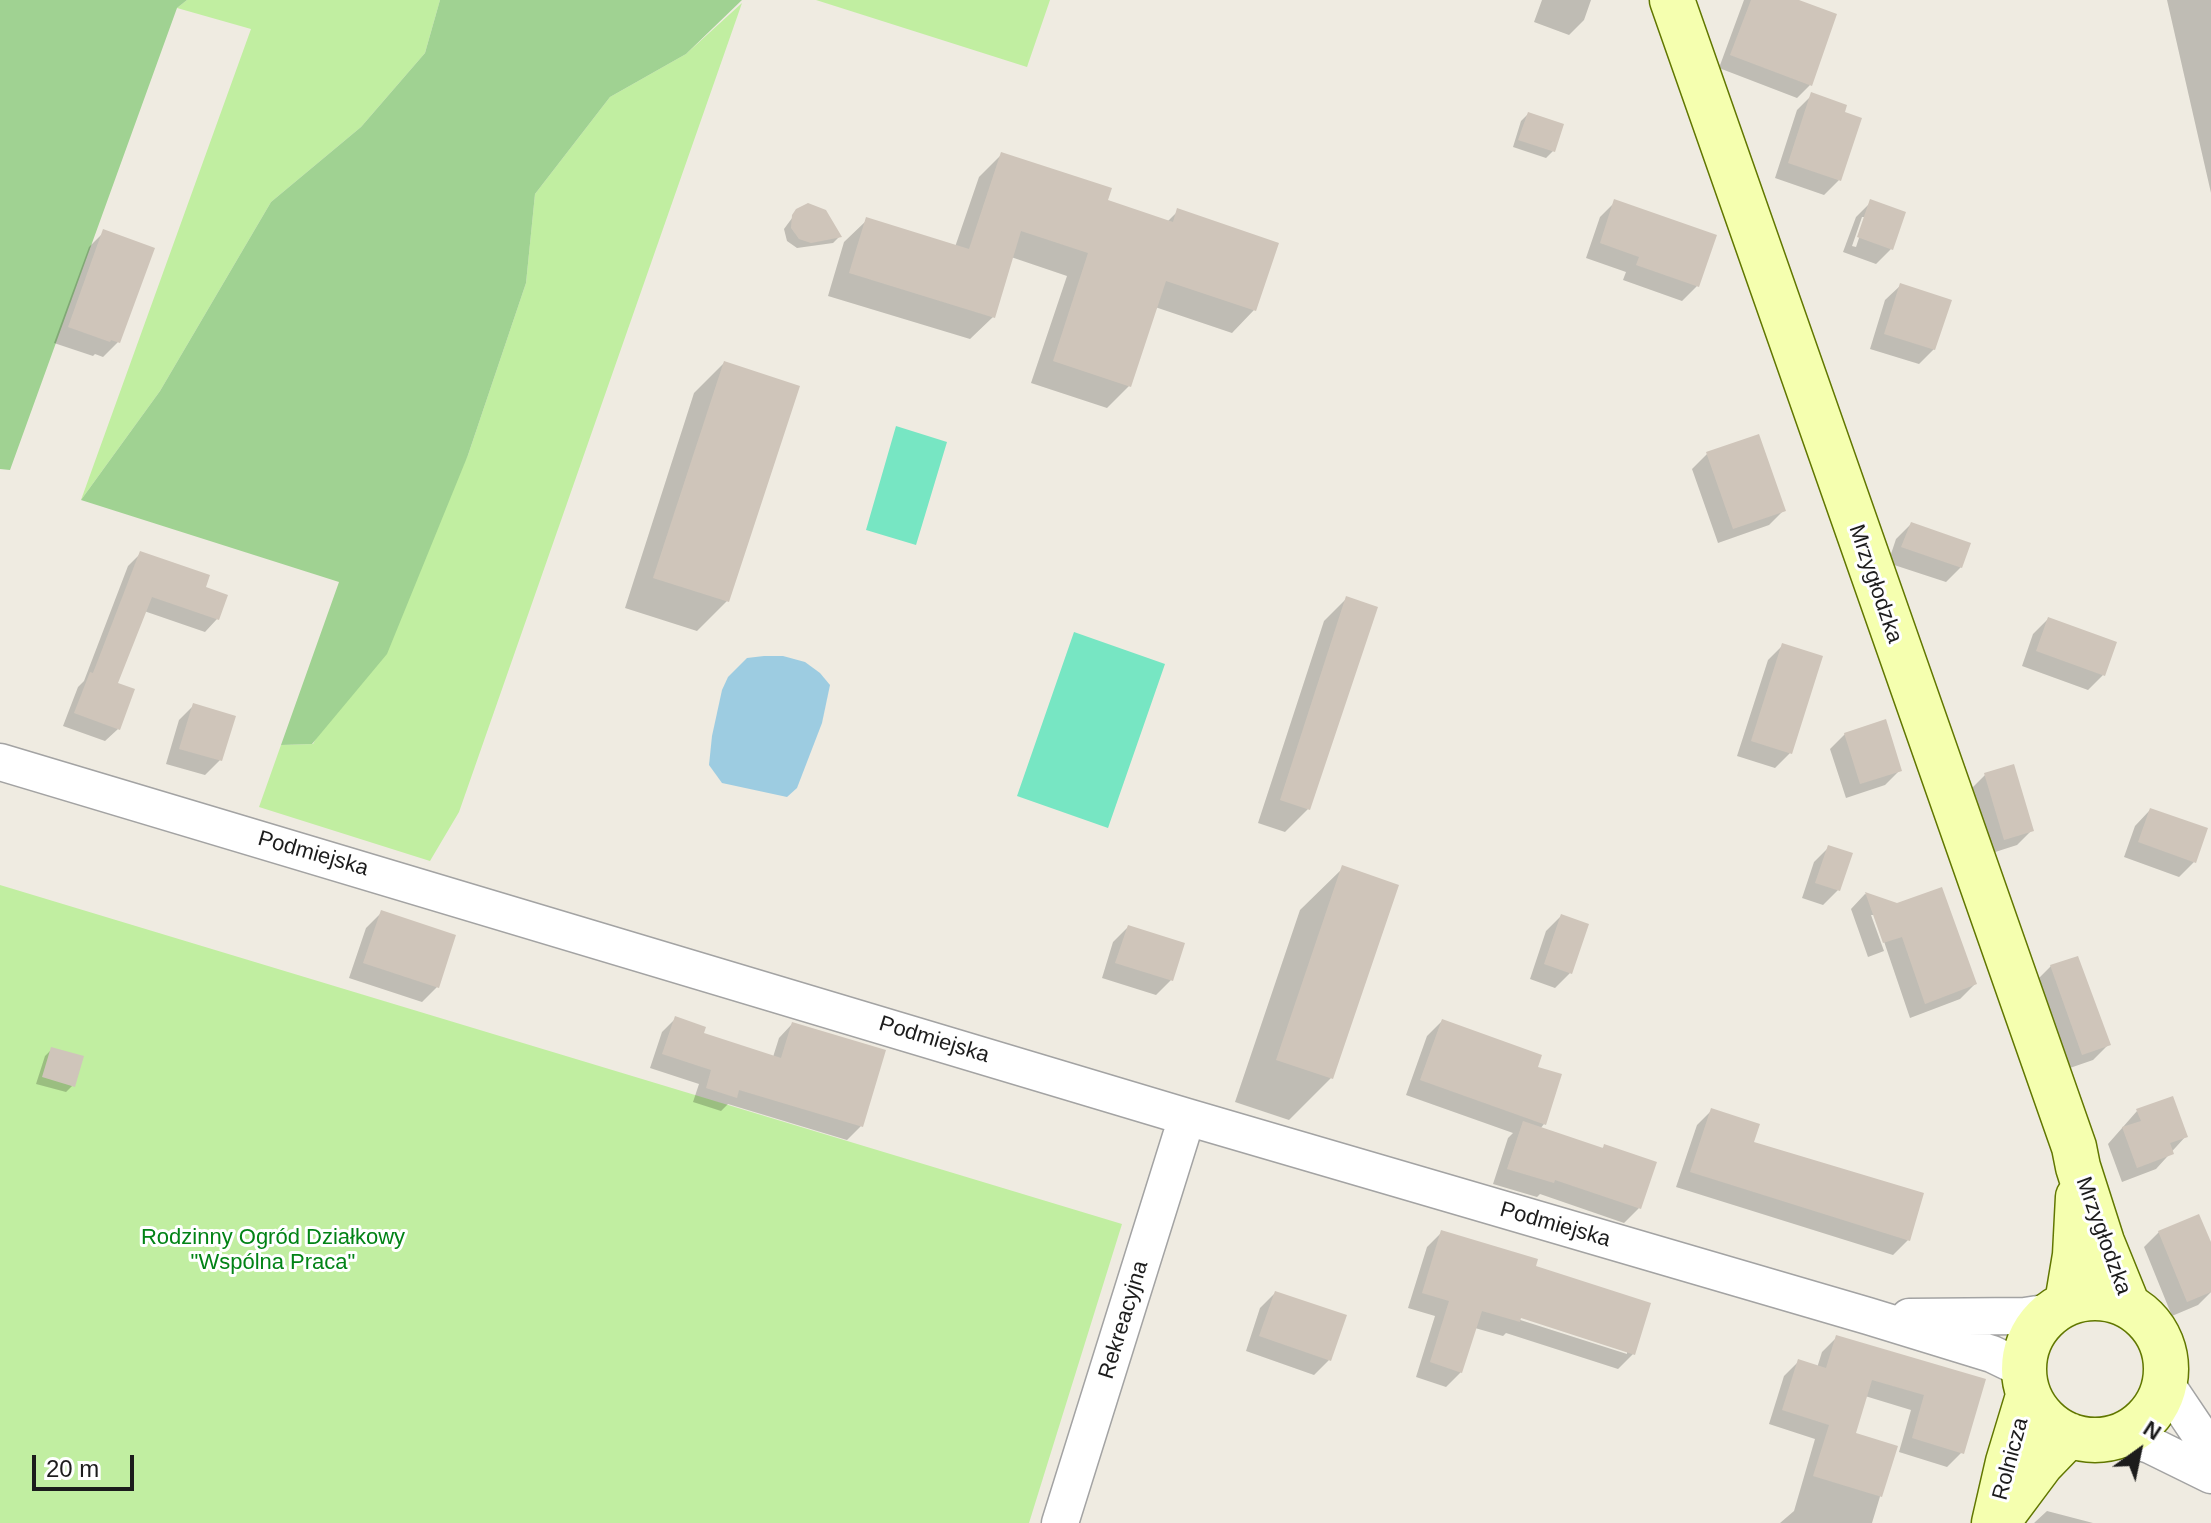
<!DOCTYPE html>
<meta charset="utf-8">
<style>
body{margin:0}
#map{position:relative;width:2211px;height:1523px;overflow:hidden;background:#efebe1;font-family:Helvetica,sans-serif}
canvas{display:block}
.north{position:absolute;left:2099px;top:1411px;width:80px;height:80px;-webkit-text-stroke:6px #fff;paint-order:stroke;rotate:33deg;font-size:22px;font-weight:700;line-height:32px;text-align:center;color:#1c1c1c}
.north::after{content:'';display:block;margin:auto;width:28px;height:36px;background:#1c1c1c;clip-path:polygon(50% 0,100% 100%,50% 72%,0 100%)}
.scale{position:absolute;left:32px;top:1455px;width:102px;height:36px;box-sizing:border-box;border:4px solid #1c1c1c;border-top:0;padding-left:10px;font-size:24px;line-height:28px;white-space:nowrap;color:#1c1c1c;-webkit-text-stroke:6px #fff;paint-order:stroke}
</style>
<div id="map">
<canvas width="2211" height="1523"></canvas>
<div class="north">N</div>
<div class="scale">20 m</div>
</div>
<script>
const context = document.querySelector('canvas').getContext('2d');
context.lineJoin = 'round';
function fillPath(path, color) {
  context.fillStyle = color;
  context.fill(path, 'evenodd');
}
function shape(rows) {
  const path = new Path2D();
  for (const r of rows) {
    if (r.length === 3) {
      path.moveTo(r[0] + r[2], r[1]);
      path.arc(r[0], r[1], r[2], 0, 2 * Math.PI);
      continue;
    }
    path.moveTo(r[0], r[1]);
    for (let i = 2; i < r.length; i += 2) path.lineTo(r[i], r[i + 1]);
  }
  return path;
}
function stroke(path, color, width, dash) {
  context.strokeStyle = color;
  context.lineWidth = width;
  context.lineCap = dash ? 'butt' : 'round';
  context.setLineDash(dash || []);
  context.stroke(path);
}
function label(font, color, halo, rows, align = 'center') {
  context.font = font + ' Helvetica,sans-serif';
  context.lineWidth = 6;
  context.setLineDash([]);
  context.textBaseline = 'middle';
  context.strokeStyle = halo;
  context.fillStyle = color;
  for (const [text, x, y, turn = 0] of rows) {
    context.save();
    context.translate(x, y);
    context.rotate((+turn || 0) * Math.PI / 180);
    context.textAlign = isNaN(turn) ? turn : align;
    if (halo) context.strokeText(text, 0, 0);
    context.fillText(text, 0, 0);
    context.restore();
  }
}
const grass = shape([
 [187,0,440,0,425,53,361,127,271,202,160,391,81,500,251,29,177,8],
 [816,0,1050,0,1027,67],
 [742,3,459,812,430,861,259,807,281,745,313,744,468,455,526,283,535,194,610,97,686,54],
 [0,885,1122,1224,1029,1523,0,1523]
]);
const forest = shape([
 [0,0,187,0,177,8,10,470,0,469],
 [440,0,742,0,686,54,610,97,535,194,526,283,468,455,387,654,312,744,281,745,339,582,81,500,160,391,271,202,361,127,425,53]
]);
const pitch = shape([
 [896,426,947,442,916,545,866,530],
 [1074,632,1165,664,1108,828,1017,796]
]);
const water = shape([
 [764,656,783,656,805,662,820,673,830,685,822,723,797,788,787,797,722,783,709,765,712,736,722,690,728,677,747,658]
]);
const shadow = shape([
 [1542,0,1591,0,1584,20,1569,35,1534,22],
 [1744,0,1793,0,1810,85,1797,98,1719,68],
 [2167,0,2211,0,2211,193],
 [1812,95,1839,180,1824,195,1775,178,1797,110],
 [1528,114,1553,151,1546,158,1513,147,1521,121],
 [1002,154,1106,201,1167,222,1178,211,1254,310,1232,333,1155,307,1129,386,1107,408,1031,383,1067,276,1011,257,993,317,970,339,828,296,844,242,867,220,955,247,979,177],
 [1615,202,1697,286,1682,301,1623,280,1626,272,1586,258,1600,217],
 [1871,202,1891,249,1876,264,1843,252,1856,217],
 [1862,217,1866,217,1856,247,1852,246],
 [798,210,840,236,833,243,797,248,787,241,784,229],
 [104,232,118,342,103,357,95,354,93,356,54,343,89,247],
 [1901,285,1934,349,1919,364,1870,349,1885,300],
 [724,363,727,601,697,631,625,608,694,393],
 [1707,454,1784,510,1769,525,1718,543,1692,469],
 [1911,524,1961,567,1946,582,1888,563,1896,539],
 [140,554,203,588,217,619,205,632,144,611,116,684,118,729,105,741,63,726,78,687,84,681,128,566],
 [1347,598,1376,608,1308,809,1285,832,1258,823,1324,621],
 [2048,619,2103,675,2088,690,2022,666,2033,634],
 [1783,645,1790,753,1775,768,1737,756,1768,660],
 [194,705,220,760,205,775,166,764,179,720],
 [1845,734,1900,770,1885,785,1846,798,1830,749],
 [2012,766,2032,830,2017,845,1989,854,1970,790,1985,775],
 [2150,810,2194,862,2179,877,2124,857,2135,826],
 [1829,847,1838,890,1823,905,1802,898,1814,862],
 [1343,868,1331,1078,1289,1120,1235,1102,1300,910],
 [1865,894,1897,905,1975,984,1960,999,1910,1018,1875,915,1871,915,1884,951,1868,957,1851,909],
 [381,913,437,987,422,1002,349,978,366,928],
 [1561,916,1570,973,1555,988,1530,979,1546,931],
 [1128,927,1171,980,1156,995,1102,978,1113,942],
 [2051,966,2108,1045,2093,1060,2067,1069,2036,981],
 [675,1019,702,1034,773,1057,779,1038,792,1024,861,1126,847,1140,728,1104,721,1111,693,1102,699,1084,650,1068,662,1032],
 [1442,1021,1535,1068,1559,1076,1544,1124,1540,1129,1601,1149,1605,1146,1639,1208,1624,1223,1540,1194,1537,1197,1493,1184,1508,1138,1513,1133,1406,1095,1427,1036],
 [52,1049,73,1085,66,1092,36,1084,45,1056],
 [1712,1110,1752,1143,1908,1240,1893,1255,1676,1187,1697,1125],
 [2137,1111,2186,1136,2156,1169,2122,1182,2108,1144],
 [1442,1232,1534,1268,1633,1354,1618,1369,1506,1333,1503,1336,1475,1328,1461,1372,1446,1387,1416,1377,1435,1316,1408,1308,1427,1247],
 [1512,1313,1627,1350,1627,1354,1511,1317],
 [2159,1232,2211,1247,2211,1292,2198,1305,2172,1316,2144,1247],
 [1275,1293,1329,1360,1314,1375,1246,1351,1260,1308],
 [1837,1337,1984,1380,1962,1452,1947,1467,1899,1452,1911,1410,1865,1396,1854,1435,1895,1447,1872,1523,1780,1523,1794,1511,1815,1439,1769,1424,1784,1376,1798,1362,1817,1368,1822,1352],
 [2047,1511,2093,1523,2034,1523]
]);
const building = shape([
 [1751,0,1799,0,1837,14,1812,86,1730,55],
 [1811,92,1847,105,1845,112,1862,118,1841,181,1788,163],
 [1528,112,1564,124,1555,152,1518,140],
 [1001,152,1112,188,1108,200,1173,222,1177,208,1279,243,1256,311,1166,281,1131,387,1053,361,1088,253,1021,231,995,318,849,273,866,217,969,249],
 [1614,199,1717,235,1699,287,1636,265,1639,257,1600,243],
 [1870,199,1906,212,1893,250,1857,237],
 [808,203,826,210,842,237,811,243,799,239,791,228,792,215,796,209],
 [103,229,155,248,120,343,111,340,110,342,68,327],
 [1900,283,1952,300,1935,350,1884,334],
 [724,361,800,386,729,602,653,578],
 [1759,434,1786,511,1733,529,1706,452],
 [1911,522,1971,543,1962,568,1901,547],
 [140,551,210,575,206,587,228,595,219,620,152,597,118,683,135,689,120,730,74,713,90,672,93,673],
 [1346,596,1378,607,1310,810,1280,800],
 [2048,617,2117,642,2105,676,2036,651],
 [1782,643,1823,656,1792,754,1751,741],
 [193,703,236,716,222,761,179,749],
 [1886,719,1902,771,1860,784,1844,733],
 [2014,764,2034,831,2004,840,1984,773],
 [2150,808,2208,828,2196,863,2138,842],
 [1828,845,1853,853,1840,891,1815,883],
 [1342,865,1399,885,1333,1079,1276,1060],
 [1942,887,1977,984,1925,1004,1902,937,1883,943,1865,892,1897,903],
 [381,910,456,935,439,988,363,963],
 [1561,914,1589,924,1572,974,1544,964],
 [1128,925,1185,943,1173,981,1115,963],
 [2078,956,2111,1045,2082,1055,2050,965],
 [675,1016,706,1027,704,1033,781,1058,792,1022,886,1050,863,1127,739,1090,737,1098,706,1088,711,1070,662,1054],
 [1442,1019,1542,1055,1538,1067,1562,1074,1546,1125,1420,1080],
 [51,1047,84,1056,75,1087,42,1077],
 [2173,1096,2188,1137,2170,1143,2174,1154,2137,1168,2122,1127,2141,1121,2136,1109],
 [1711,1108,1760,1124,1754,1142,1924,1193,1910,1241,1690,1172],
 [1523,1121,1603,1148,1604,1144,1657,1162,1641,1209,1555,1180,1554,1183,1507,1169],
 [2199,1214,2211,1242,2211,1292,2187,1302,2158,1231],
 [1441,1230,1538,1259,1536,1266,1651,1303,1635,1355,1521,1318,1520,1322,1482,1311,1462,1373,1430,1362,1449,1301,1422,1293],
 [1275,1291,1347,1315,1331,1361,1259,1336],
 [1836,1335,1986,1379,1964,1454,1912,1438,1924,1395,1872,1380,1856,1433,1898,1446,1882,1497,1813,1476,1829,1425,1782,1410,1798,1359,1826,1368]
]);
const street = shape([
 [0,762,1187,1117,1868,1316,1992,1354,2023,1369],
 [1909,1317,2025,1316,2051,1312],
 [2166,1384,2211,1451],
 [2120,1436,2150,1445,2211,1475],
 [1060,1523,1187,1117]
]);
const secondary = shape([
 [1672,0,2074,1147,2078,1167,2102,1242,2128,1306],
 [2095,1369,71],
 [2067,1303,2075,1255,2078,1197],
 [2003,1515,2041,1464,2069,1435],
 [1994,1523,2008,1462,2028,1396]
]);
const streetNames = [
 ["Mrzygłodzka",1875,584,71],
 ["Podmiejska",313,854,16],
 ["Podmiejska",934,1040,17],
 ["Podmiejska",1555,1225,16],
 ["Mrzygłodzka",2103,1236,70],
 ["Rekreacyjna",1124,1320,-73],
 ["Rolnicza",2011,1459,-75]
];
const parkNames = [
 ["Rodzinny Ogród Działkowy",273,1238],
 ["\"Wspólna Praca\"",273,1263]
];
fillPath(grass, '#c1eea1');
fillPath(forest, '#a0d292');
fillPath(pitch, '#77e6c3');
fillPath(water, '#9dcce1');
fillPath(shadow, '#0003');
fillPath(building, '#cfc5ba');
stroke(street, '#a3a3a3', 39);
stroke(secondary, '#617700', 47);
stroke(street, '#fff', 36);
stroke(secondary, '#f5ffaf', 44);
label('22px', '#1c1c1c', '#fff', streetNames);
label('22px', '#028316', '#fff', parkNames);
</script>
